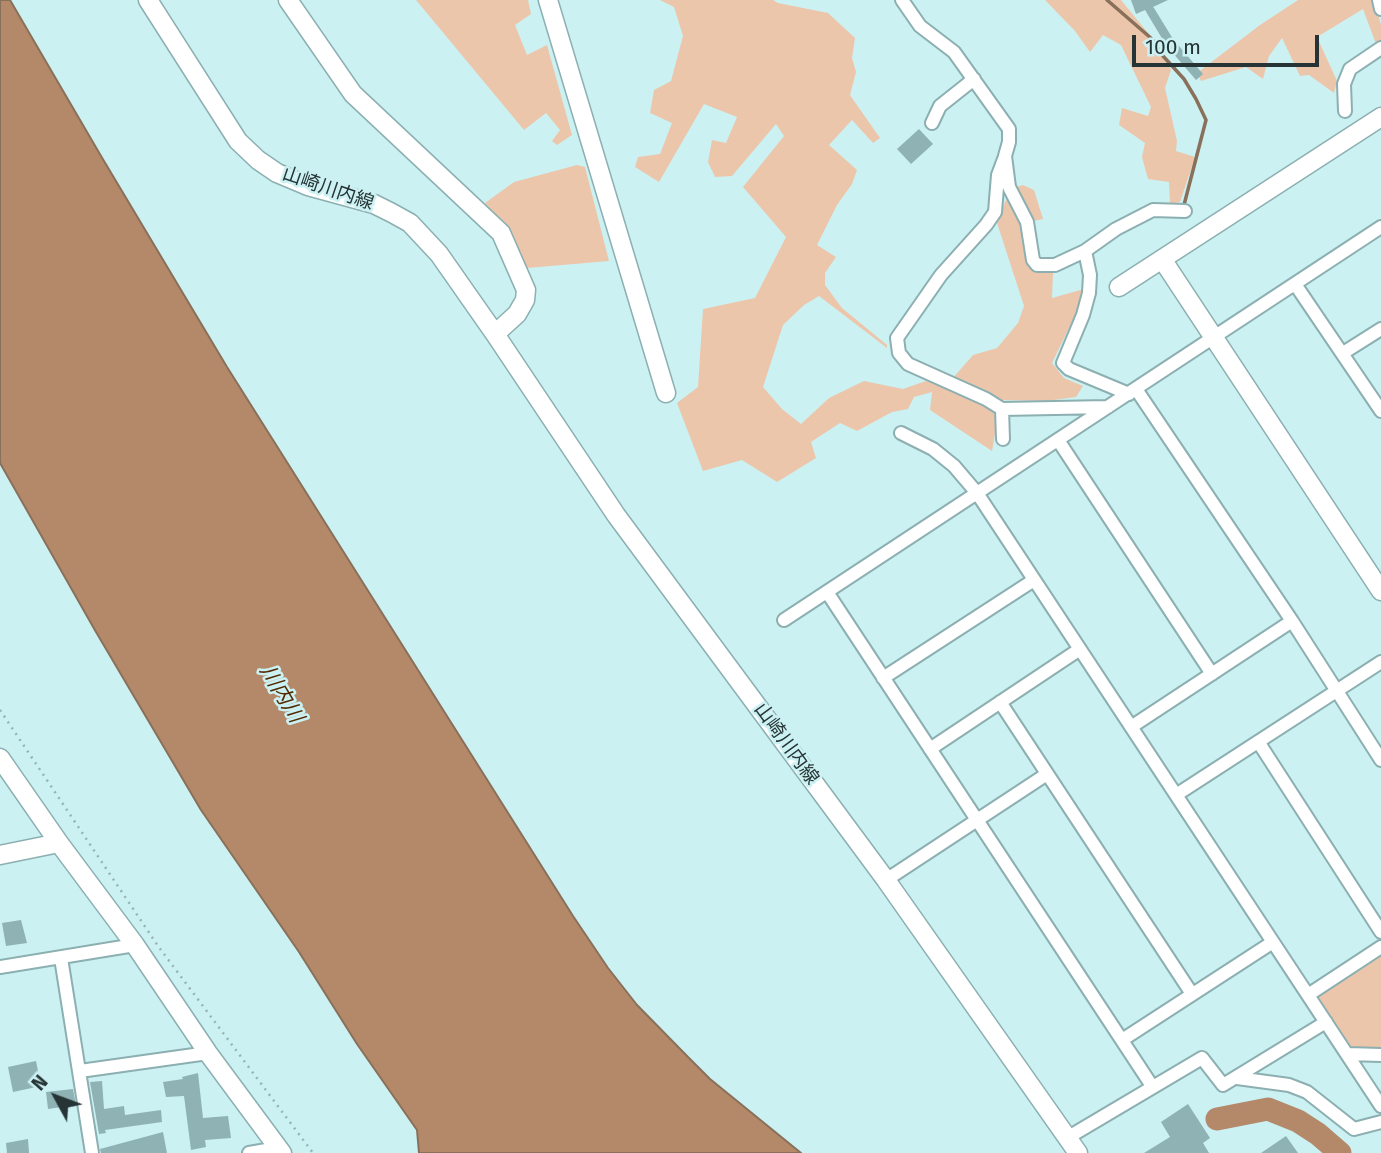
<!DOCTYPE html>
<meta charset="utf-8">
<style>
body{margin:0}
#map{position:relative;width:1381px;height:1153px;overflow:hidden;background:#ccf1f3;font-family:"Fira Sans",sans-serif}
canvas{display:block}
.north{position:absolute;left:21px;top:1062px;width:70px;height:70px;-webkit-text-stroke:5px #ccf1f3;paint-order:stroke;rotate:311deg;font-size:19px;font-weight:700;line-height:28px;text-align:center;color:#263435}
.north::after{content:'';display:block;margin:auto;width:24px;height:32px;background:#263435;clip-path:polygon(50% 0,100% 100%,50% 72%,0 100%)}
.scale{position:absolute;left:1132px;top:35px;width:187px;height:32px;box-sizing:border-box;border:4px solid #263435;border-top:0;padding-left:9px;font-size:21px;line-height:24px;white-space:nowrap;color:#263435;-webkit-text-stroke:5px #ccf1f3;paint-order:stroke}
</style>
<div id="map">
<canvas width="1381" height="1153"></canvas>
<div class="north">N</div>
<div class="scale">100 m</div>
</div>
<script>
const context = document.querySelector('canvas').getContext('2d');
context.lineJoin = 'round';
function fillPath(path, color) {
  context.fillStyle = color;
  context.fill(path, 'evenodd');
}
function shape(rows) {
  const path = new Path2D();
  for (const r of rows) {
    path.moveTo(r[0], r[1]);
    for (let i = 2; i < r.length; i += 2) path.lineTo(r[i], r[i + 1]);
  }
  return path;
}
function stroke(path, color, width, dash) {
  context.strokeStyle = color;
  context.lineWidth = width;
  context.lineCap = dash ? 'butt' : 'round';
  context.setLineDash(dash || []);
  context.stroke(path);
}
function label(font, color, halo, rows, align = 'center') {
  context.font = font + ' "Fira Sans","Noto Sans JP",sans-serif';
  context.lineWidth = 5;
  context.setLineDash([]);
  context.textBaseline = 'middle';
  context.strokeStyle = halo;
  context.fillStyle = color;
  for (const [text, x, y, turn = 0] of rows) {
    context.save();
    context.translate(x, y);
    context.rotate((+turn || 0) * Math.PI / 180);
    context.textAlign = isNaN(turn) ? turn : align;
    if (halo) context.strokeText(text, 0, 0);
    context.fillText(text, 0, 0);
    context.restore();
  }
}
const green = shape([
 [416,0,528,0,531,14,515,25,527,55,547,45,572,135,557,145,552,141,560,130,546,113,524,130],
 [660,0,773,0,778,3,828,13,855,38,852,58,856,72,850,95,880,138,873,143,852,120,829,145,857,170,852,184,837,205,817,245,836,257,825,273,825,285,842,308,887,345,887,348,819,296,804,305,783,325,763,387,782,409,801,424,829,398,864,381,903,389,926,381,945,387,973,355,997,348,1018,323,1024,306,997,223,1005,202,1016,187,1023,185,1034,190,1043,219,1023,223,1021,229,1029,265,1038,273,1053,273,1052,298,1084,289,1081,303,1052,363,1064,378,1083,386,1076,397,1046,401,1001,400,992,451,930,410,932,392,914,397,908,409,892,412,857,431,840,423,811,442,816,458,777,482,742,460,703,471,677,403,698,387,703,309,755,298,786,237,743,187,784,136,776,124,732,176,715,177,708,162,712,140,726,143,737,117,704,104,659,182,635,167,638,157,660,154,672,123,650,113,654,90,671,81,683,36,674,7],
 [1045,0,1121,0,1162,50,1171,70,1165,88,1177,141,1176,151,1195,157,1180,202,1170,204,1169,182,1148,179,1142,157,1145,143,1119,125,1122,108,1148,116,1151,107,1121,45,1103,35,1090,52,1075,31],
 [1298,0,1374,0,1381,25,1381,41,1376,44,1363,9,1317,37,1337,81,1334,93,1309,75,1300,76,1282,38,1269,56,1263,79,1246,67,1201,81,1197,73,1260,25],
 [577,165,585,167,609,261,527,268,507,228,485,203,514,182],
 [1381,954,1381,1049,1355,1050,1347,1046,1316,997]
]);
const water = shape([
 [0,0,10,0,101,156,227,367,573,916,608,968,637,1005,689,1058,710,1079,801,1153,419,1153,417,1130,357,1044,299,952,201,810,96,632,0,463,0,0]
]);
const stream = shape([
 [1107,0,1152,39,1163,56,1184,79,1196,99,1206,120,1184,205]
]);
const river = shape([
 [1217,1119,1268,1109,1298,1121,1318,1134,1340,1153]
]);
const building = shape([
 [1131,0,1168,0,1153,7,1154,8,1173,39,1203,74,1196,80,1166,45,1145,10,1136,14],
 [919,129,933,144,911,164,897,149],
 [21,920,27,943,6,946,2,923],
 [36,1061,41,1086,13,1092,8,1067],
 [198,1073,203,1118,228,1116,231,1138,205,1140,206,1147,191,1150,184,1096,166,1097,163,1082,183,1079,182,1077],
 [102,1081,104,1109,124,1106,125,1115,161,1110,162,1122,105,1130,106,1133,99,1134,90,1082],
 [73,1089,76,1105,48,1109,46,1092],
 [1188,1104,1210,1138,1203,1143,1209,1153,1144,1153,1170,1137,1161,1122],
 [163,1132,167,1153,101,1153,100,1149],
 [1286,1136,1298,1153,1261,1153],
 [28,1139,29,1153,7,1153,6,1143]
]);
const path = shape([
 [0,710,158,946,313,1153]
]);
const street = shape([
 [902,0,920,26,954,52,1009,129,1009,142,1005,156,1009,187,1027,222,1033,260,1037,265,1055,265,1085,251,1116,229,1153,210,1185,211],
 [1379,0,1381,9],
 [1345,111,1344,84,1350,69,1381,48],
 [932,123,940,106,974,79],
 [1085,251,1090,275,1089,293,1083,315,1063,363,1069,369,1129,394],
 [1295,284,1381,411],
 [1343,353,1381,329],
 [1136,389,1292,621,1381,760],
 [1002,409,1108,407],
 [901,433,933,449,954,466,977,493,1381,1106],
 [1003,439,1002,409,986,399,908,364,899,353,897,338,941,275,986,225,995,212,998,175,1004,159],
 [1058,440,1212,674],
 [827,592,1152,1086],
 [784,620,1381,227],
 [883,678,1034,580],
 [1000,702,1192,994],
 [1131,727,1292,621],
 [1259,743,1381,932],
 [930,749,1080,649],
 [1176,795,1381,662],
 [886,880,1047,774],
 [61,958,92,1153],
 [0,967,135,945],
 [1308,995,1381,947],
 [1122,1040,1273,942],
 [1348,1054,1381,1055],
 [80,1071,208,1053],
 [1237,1078,1289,1085,1307,1092,1354,1129,1381,1122],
 [1067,1138,1202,1058,1223,1085,1326,1022],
 [249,1153,278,1148]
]);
const secondary = shape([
 [148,0,238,141,258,160,277,173,308,186,374,204,392,213,410,223,439,254,495,334,616,515,886,880,1078,1153],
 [288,0,353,94,501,233,526,290,525,300,517,314,495,334],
 [548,0,666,393],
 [1162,259,1381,591],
 [1119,287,1381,117],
 [0,758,59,843,135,945,208,1053,282,1153],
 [0,855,59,843]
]);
const streetNames = [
 ["山崎川内線",328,189,19],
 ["山崎川内線",786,744,54]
];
const waterNames = [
 ["川内川",281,694,59]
];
fillPath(green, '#ecc6ab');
fillPath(water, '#b4896a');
stroke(water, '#89705a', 2);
stroke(stream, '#89705a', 3.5);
stroke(river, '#b4896a', 23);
fillPath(building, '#8fb2b4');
stroke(street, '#8cafb1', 16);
stroke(secondary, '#8cafb1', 21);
stroke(path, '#96b3b5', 2.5, [2, 5]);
stroke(street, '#fff', 12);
stroke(secondary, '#fff', 18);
label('19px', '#263435', '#ccf1f3', streetNames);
label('italic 21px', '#532a02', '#ccf1f3', waterNames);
</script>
